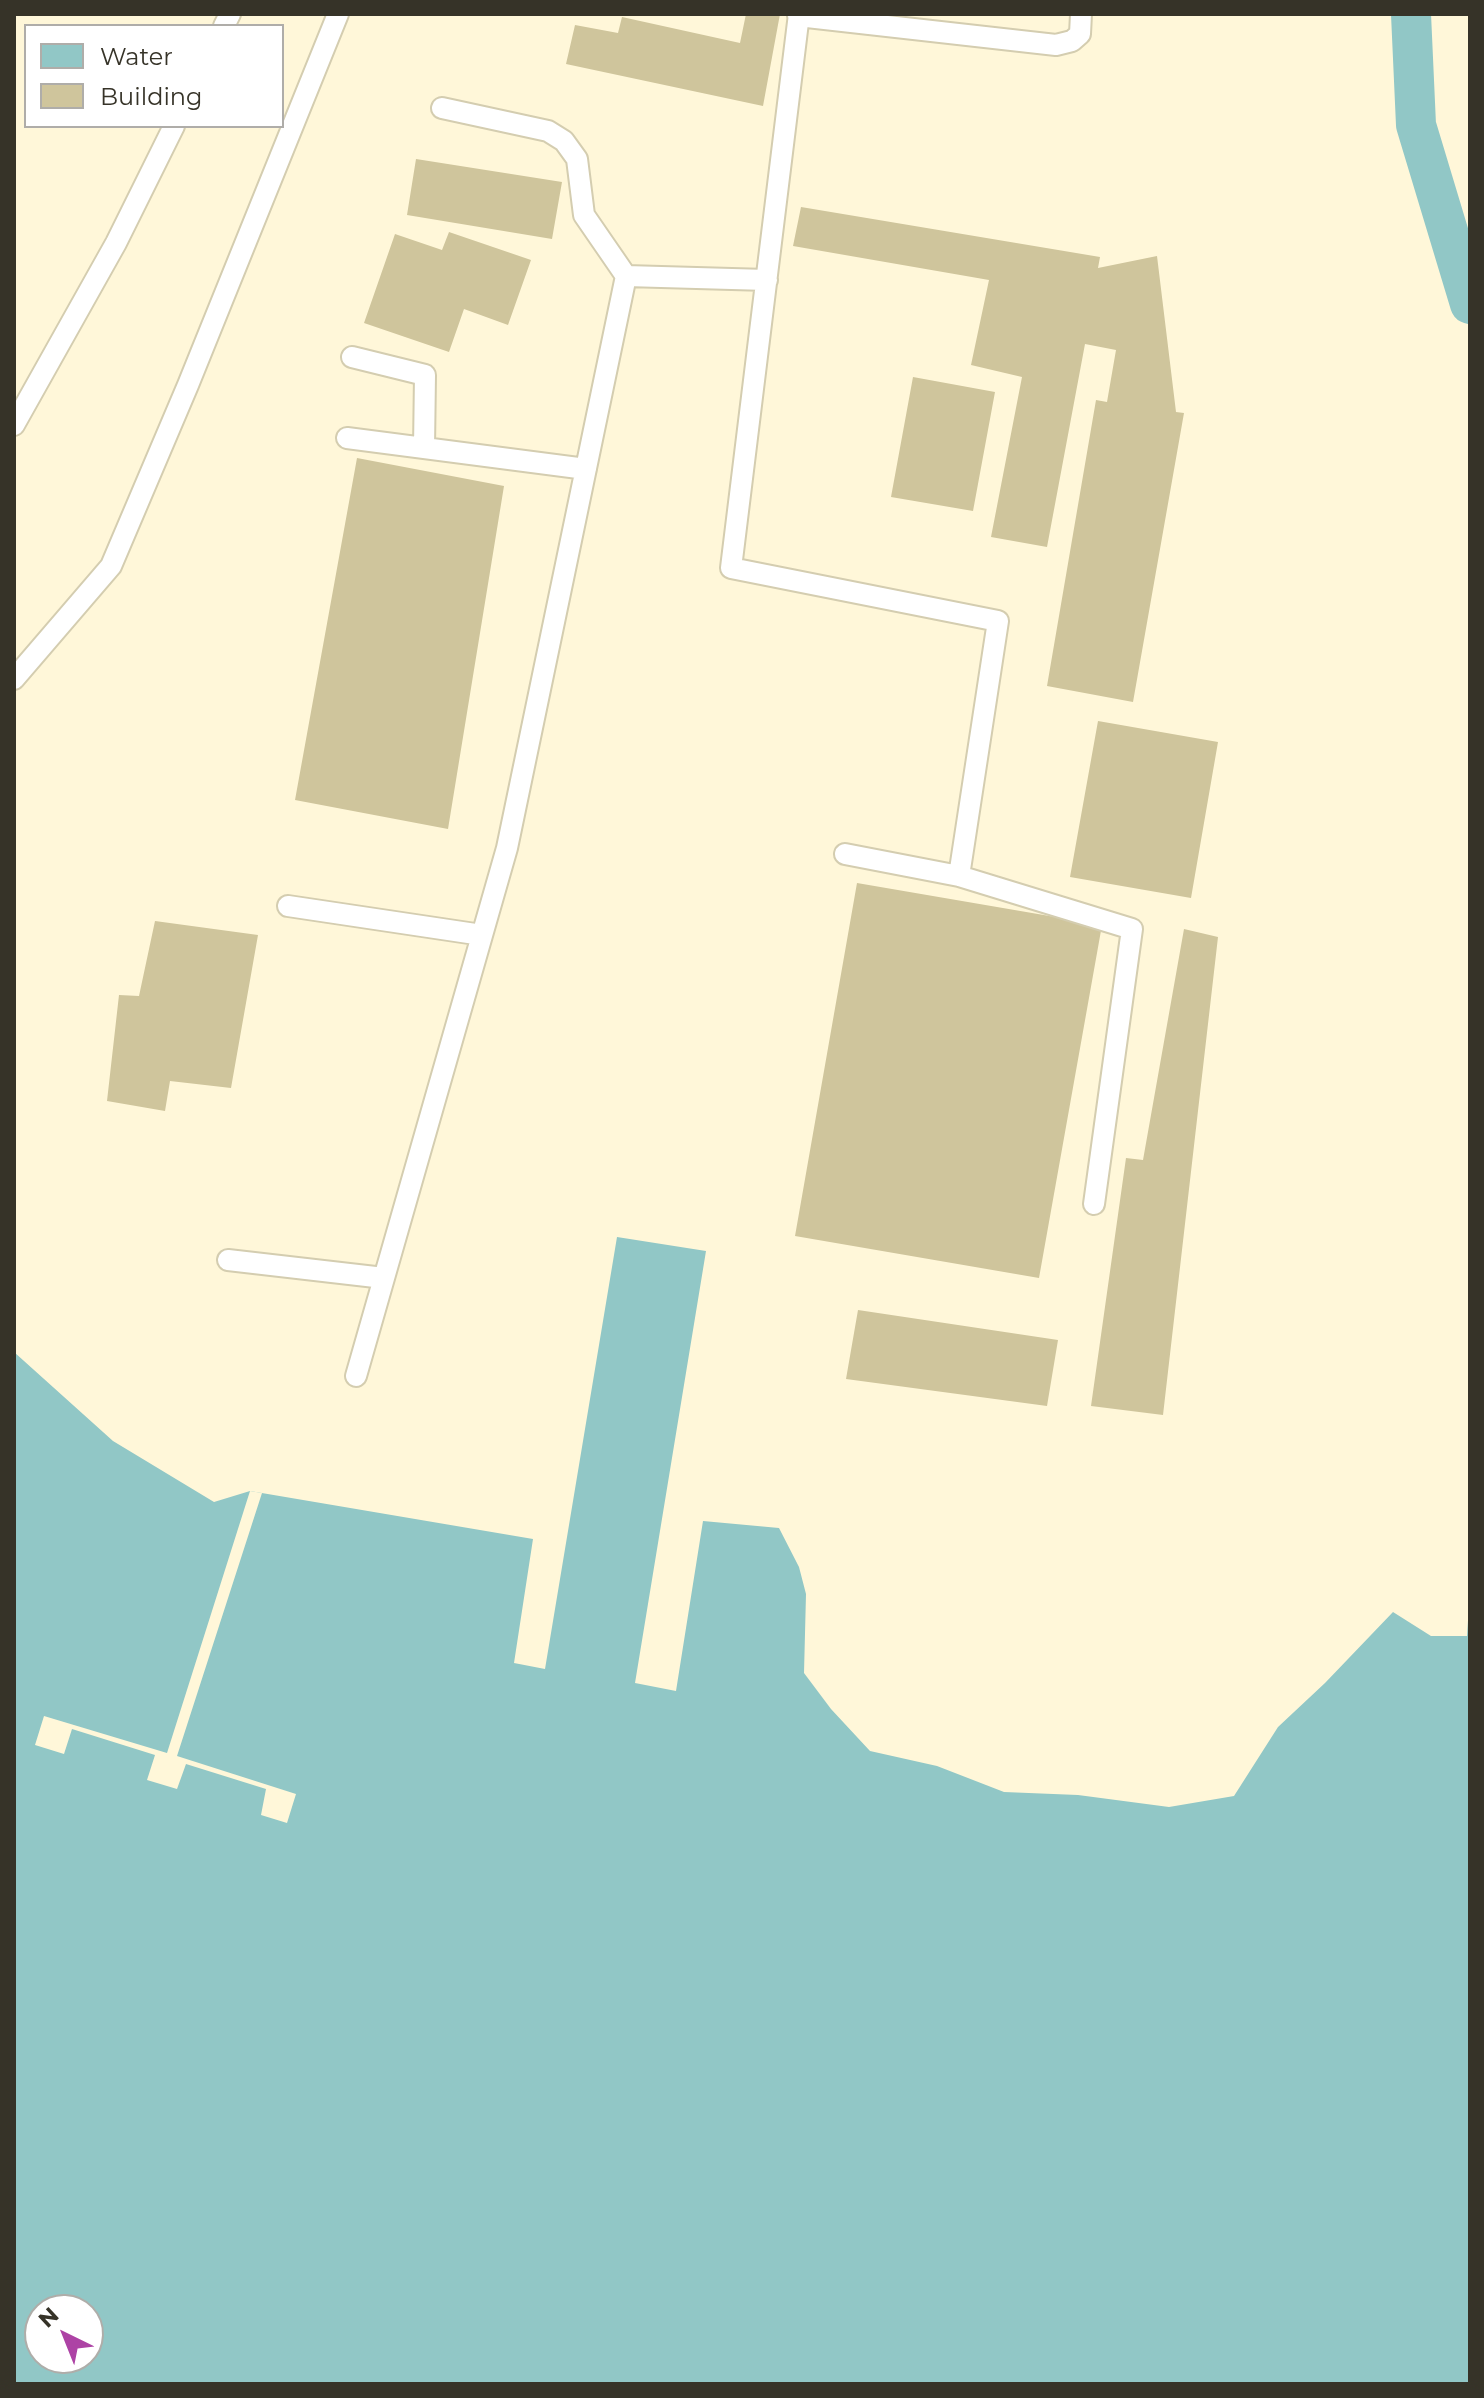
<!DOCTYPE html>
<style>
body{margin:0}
#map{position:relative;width:1484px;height:2398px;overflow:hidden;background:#fff7d9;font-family:Montserrat,sans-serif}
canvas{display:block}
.frame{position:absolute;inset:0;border:16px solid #363328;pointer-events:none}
.legend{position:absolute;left:24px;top:24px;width:260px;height:104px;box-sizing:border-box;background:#fff;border:2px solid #afada9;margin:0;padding:10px 14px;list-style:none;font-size:24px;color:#363328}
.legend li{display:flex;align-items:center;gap:16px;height:40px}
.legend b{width:40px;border:2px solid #afada9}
.north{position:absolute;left:24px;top:2294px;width:80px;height:80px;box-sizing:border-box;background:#fff;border:2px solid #afada9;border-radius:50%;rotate:317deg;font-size:22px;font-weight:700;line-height:32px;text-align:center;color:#363328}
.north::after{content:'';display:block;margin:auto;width:28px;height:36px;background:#ad43a5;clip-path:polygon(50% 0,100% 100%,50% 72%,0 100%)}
</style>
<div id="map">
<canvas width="1484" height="2398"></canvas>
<div class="frame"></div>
<ul class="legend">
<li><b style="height:22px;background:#91c7c6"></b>Water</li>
<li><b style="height:22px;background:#cfc59c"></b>Building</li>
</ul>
<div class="north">N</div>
</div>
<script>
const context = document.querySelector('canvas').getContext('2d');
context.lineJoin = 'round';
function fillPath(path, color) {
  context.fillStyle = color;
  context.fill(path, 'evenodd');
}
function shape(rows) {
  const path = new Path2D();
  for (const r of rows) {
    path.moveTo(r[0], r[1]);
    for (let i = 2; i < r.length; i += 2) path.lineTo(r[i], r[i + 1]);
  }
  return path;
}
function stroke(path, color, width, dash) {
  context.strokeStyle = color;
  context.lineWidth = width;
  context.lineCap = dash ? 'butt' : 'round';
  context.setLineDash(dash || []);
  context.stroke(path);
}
const water = shape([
 [617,1237,706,1251,635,1683,676,1691,703,1521,779,1528,799,1567,806,1594,804,1673,831,1709,870,1751,937,1766,1004,1792,1078,1795,1169,1807,1234,1796,1278,1727,1325,1683,1393,1612,1431,1636,1467,1636,1470,1589,1470,2384,14,2384,14,1352,113,1441,214,1502,250,1491,533,1539,514,1663,545,1669],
 [40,2310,88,2310,88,2358,40,2358]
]);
const pier = shape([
 [250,1491,262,1493,177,1756,296,1794,287,1823,261,1815,266,1789,186,1764,177,1789,147,1780,155,1755,72,1729,64,1754,35,1745,44,1716,167,1753]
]);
const canal = shape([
 [1411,14,1416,125,1470,304]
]);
const building = shape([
 [746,14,780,14,763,106,566,64,575,25,618,33,622,17,740,43],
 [416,159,562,182,552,239,407,215],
 [801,207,1100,257,1098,268,1157,256,1176,412,1184,413,1133,702,1047,686,1096,400,1107,402,1116,350,1085,344,1047,547,991,537,1022,377,971,365,989,280,793,246],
 [449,232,531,260,508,325,464,309,449,352,364,323,395,234,442,250],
 [913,377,995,392,973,511,891,497],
 [357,458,504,486,448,829,295,800],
 [1098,721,1218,742,1191,898,1070,877],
 [857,883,1102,925,1039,1278,795,1236],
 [155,921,258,935,231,1088,170,1081,165,1111,107,1101,119,995,139,996],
 [1184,929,1218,937,1163,1415,1091,1406,1126,1158,1143,1160],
 [858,1310,1058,1340,1047,1406,846,1379]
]);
const lane = shape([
 [799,14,731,568,998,621,959,876],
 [798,16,1056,45,1072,41,1080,34,1081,14],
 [224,26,230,14],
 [442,108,548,131,564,141,577,159,584,215,626,276],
 [352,357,425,375,424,448],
 [14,425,116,243,174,126],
 [347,438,586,469],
 [14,679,111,566,188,385,338,14],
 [845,854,959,876,1132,929,1094,1204],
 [288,906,482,935],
 [228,1260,384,1278],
 [356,1376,507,848,626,276,767,280]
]);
fillPath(water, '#91c7c6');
fillPath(pier, '#fff7d9');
stroke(canal, '#91c7c6', 40);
fillPath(building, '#cfc59c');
stroke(lane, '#d4cdb0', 24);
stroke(lane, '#fff', 20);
</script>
